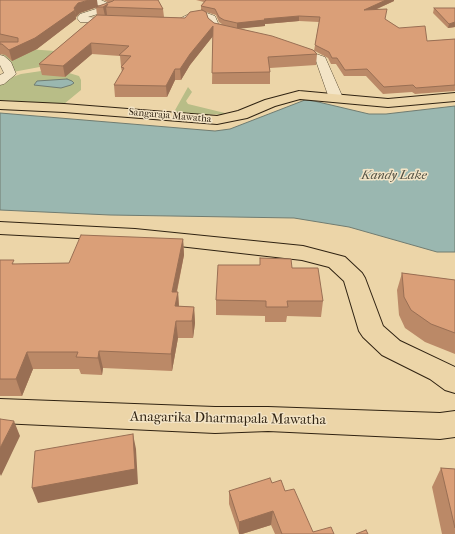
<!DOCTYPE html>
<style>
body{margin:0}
canvas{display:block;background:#ecd5a8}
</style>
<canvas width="455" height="534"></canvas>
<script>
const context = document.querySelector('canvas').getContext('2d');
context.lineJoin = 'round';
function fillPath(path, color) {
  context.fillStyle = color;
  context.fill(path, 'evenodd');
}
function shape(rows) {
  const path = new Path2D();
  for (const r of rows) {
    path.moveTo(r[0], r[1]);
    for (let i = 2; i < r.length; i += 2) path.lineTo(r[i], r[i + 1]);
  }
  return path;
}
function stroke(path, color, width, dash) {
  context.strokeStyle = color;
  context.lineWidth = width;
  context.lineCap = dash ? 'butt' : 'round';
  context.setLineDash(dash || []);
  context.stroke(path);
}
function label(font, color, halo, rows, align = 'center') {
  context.font = font + ' "IM FELL French Canon",serif';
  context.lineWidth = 3;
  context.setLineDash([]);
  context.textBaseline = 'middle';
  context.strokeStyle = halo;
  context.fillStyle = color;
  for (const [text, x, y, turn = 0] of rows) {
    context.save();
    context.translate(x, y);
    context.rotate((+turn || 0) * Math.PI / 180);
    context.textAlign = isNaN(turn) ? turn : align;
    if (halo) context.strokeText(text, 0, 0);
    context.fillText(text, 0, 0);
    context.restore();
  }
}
const green = shape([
 [28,49,68,52,45,66,13,72,5,58,0,55],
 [48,70,65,77,69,73,79,76,81,80,81,90,64,104,0,100,0,83,4,80,21,74],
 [188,87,192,92,186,101,188,104,229,114,199,115,174,112]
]);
const water = shape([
 [67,79,72,81,74,83,71,85,61,88,34,85,37,81,67,79],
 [305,100,314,101,369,114,386,114,455,106,455,252,437,252,349,227,294,218,110,215,0,210,0,113,215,131,230,129,305,100]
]);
const minor = shape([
 [91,0,101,0,116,7,114,9,88,17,119,19,124,22,122,24,80,22,77,18,80,14,102,7,92,3,91,0],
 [204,12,215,16,218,23,222,27,241,31,242,33,237,36,215,31,209,26,207,20,203,18,194,19,180,24,175,21,189,14,204,12],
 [290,45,325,57,343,98,341,101,336,102,331,101,329,98,316,61,286,50,284,48,286,46,290,45],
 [0,55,4,56,11,62,16,74,4,84,0,85,0,75,4,73,0,65,0,55]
]);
const major = shape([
 [299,91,388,99,455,93,455,101,388,107,300,99,275,106,247,118,217,124,64,112,0,109,0,101,64,104,217,116,238,111,265,100,299,91],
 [0,222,135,229,303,246,345,257,362,273,365,278,383,326,400,341,455,367,455,393,445,390,430,379,382,355,363,337,359,331,344,281,329,267,302,260,135,241,0,234,0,222]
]);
const highway = shape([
 [0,399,215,407,268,407,440,413,455,411,455,437,440,439,268,431,215,433,0,423,0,399]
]);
const wall = shape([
 [0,0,97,6,109,3,104,0,158,0,163,9,164,17,185,18,201,10,201,6,204,2,196,0,394,0,394,1,375,10,385,19,399,28,427,41,455,39,455,91,415,94,412,92,383,94,366,76,344,76,336,64,331,64,328,58,315,51,317,54,316,65,270,68,270,84,212,84,213,36,190,65,181,80,175,80,167,97,115,97,114,85,122,72,121,67,123,66,121,66,120,56,92,54,65,77,42,75,39,64,97,15,96,7,80,13,76,17,76,19,37,49,12,61,5,55,0,54],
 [206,12,216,15,219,22,222,24,214,23,208,18],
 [299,21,319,22,314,51,239,28,265,26,265,24],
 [434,8,455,8,455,27,448,28,433,13],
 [183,239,184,255,177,292,178,292,179,306,194,307,195,323,193,338,178,338,172,371,103,368,102,375,81,374,79,369,33,369,22,396,0,396,0,260,15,264,69,263],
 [260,258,292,268,323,301,321,317,287,316,286,322,265,322,265,316,216,315,216,300,260,265],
 [402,273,455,280,455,354,425,342,405,328,399,315,397,290],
 [441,468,455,469,455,534,442,534,432,487],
 [272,483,285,491,313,532,334,534,275,534,271,525,242,534,239,534,229,504,229,491]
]);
const shadedWall = shape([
 [89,0,97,0,98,7,80,13,76,17,74,8,78,3],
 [386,0,394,0,394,1,363,15,364,10],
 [108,4,106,7,107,15,105,16,103,7],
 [75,10,76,19,37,49,12,61,9,50],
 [299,16,299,21,265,24,265,26,237,29,237,23,264,19],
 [455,22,455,27,448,28,449,24],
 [213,26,213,36,190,65,181,80,180,69,190,54],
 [91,43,92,54,65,77,63,66],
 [175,69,175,80,167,97,166,86],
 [183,239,184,255,173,309,172,292],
 [178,292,179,309,175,306],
 [194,307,195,323,193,338,192,321],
 [176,321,178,338,172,371,171,354],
 [99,351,103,368,102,375,98,358],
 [27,352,33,369,22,396,16,379],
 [14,421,20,436,1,476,0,474,0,448],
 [133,434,136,449,138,484,38,503,32,488],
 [273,511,271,525,242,534,239,534,239,522]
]);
const building = shape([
 [0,0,89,0,78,3,74,8,75,10,35,38,9,50,2,44,0,44,0,42,18,42,18,38,0,34,0,0],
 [114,0,158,0,163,9,106,7,108,4,103,7,96,7,113,1,114,0],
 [206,0,386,0,364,10,387,9,385,19,399,28,425,26,427,41,455,39,455,85,416,88,413,85,384,87,367,69,345,70,337,58,332,58,329,52,315,45,320,17,299,16,264,19,265,20,237,23,224,20,219,17,215,9,201,6,206,0],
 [434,8,455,8,455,22,449,24,434,8],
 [202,10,206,12,208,18,214,23,272,36,313,50,317,54,268,57,270,72,212,73,213,26,190,54,180,69,175,69,166,86,114,85,124,68,121,67,131,56,119,55,129,46,91,43,63,66,39,64,97,15,185,18,190,12,202,10],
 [81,235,183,239,172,292,178,292,175,306,194,307,192,321,176,321,171,354,99,351,98,358,76,357,78,352,27,352,16,379,0,379,0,260,14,260,12,264,69,263,81,235],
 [260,258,291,259,292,268,318,268,323,301,287,301,288,307,266,307,266,301,216,300,218,265,260,265,260,258],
 [402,273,455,280,455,333,431,324,411,310,404,297,402,273],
 [0,419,14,421,0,448,0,419],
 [133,434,135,469,32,488,35,451,133,434],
 [441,468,455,469,455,528,441,468],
 [270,478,272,483,281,480,285,491,294,489,313,532,331,527,334,534,282,534,273,511,239,522,229,491,270,478],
 [366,530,368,534,356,534,366,530]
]);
const farStreetnames = [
 ["Sangaraja Mawatha",170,116,5]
];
const waterNames = [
 ["Kandy Lake",394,176]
];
const nearStreetnames = [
 ["Anagarika Dharmapala Mawatha",228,419,1]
];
fillPath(green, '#b8bd87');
fillPath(water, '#9ab7b0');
stroke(water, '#707c71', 1);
stroke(minor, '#5f5038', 1);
stroke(major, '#302312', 2);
stroke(highway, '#302312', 2);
fillPath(minor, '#f3e4c6');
fillPath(major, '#ecd5a8');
fillPath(highway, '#ecd5a8');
fillPath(wall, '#bb8967');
fillPath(shadedWall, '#996f54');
fillPath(building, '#da9f78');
stroke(building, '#996f54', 1);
label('10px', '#302312', '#f3e4c6', farStreetnames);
label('italic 13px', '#504f41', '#f3e4c6', waterNames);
label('14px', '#302312', '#f3e4c6', nearStreetnames);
</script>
